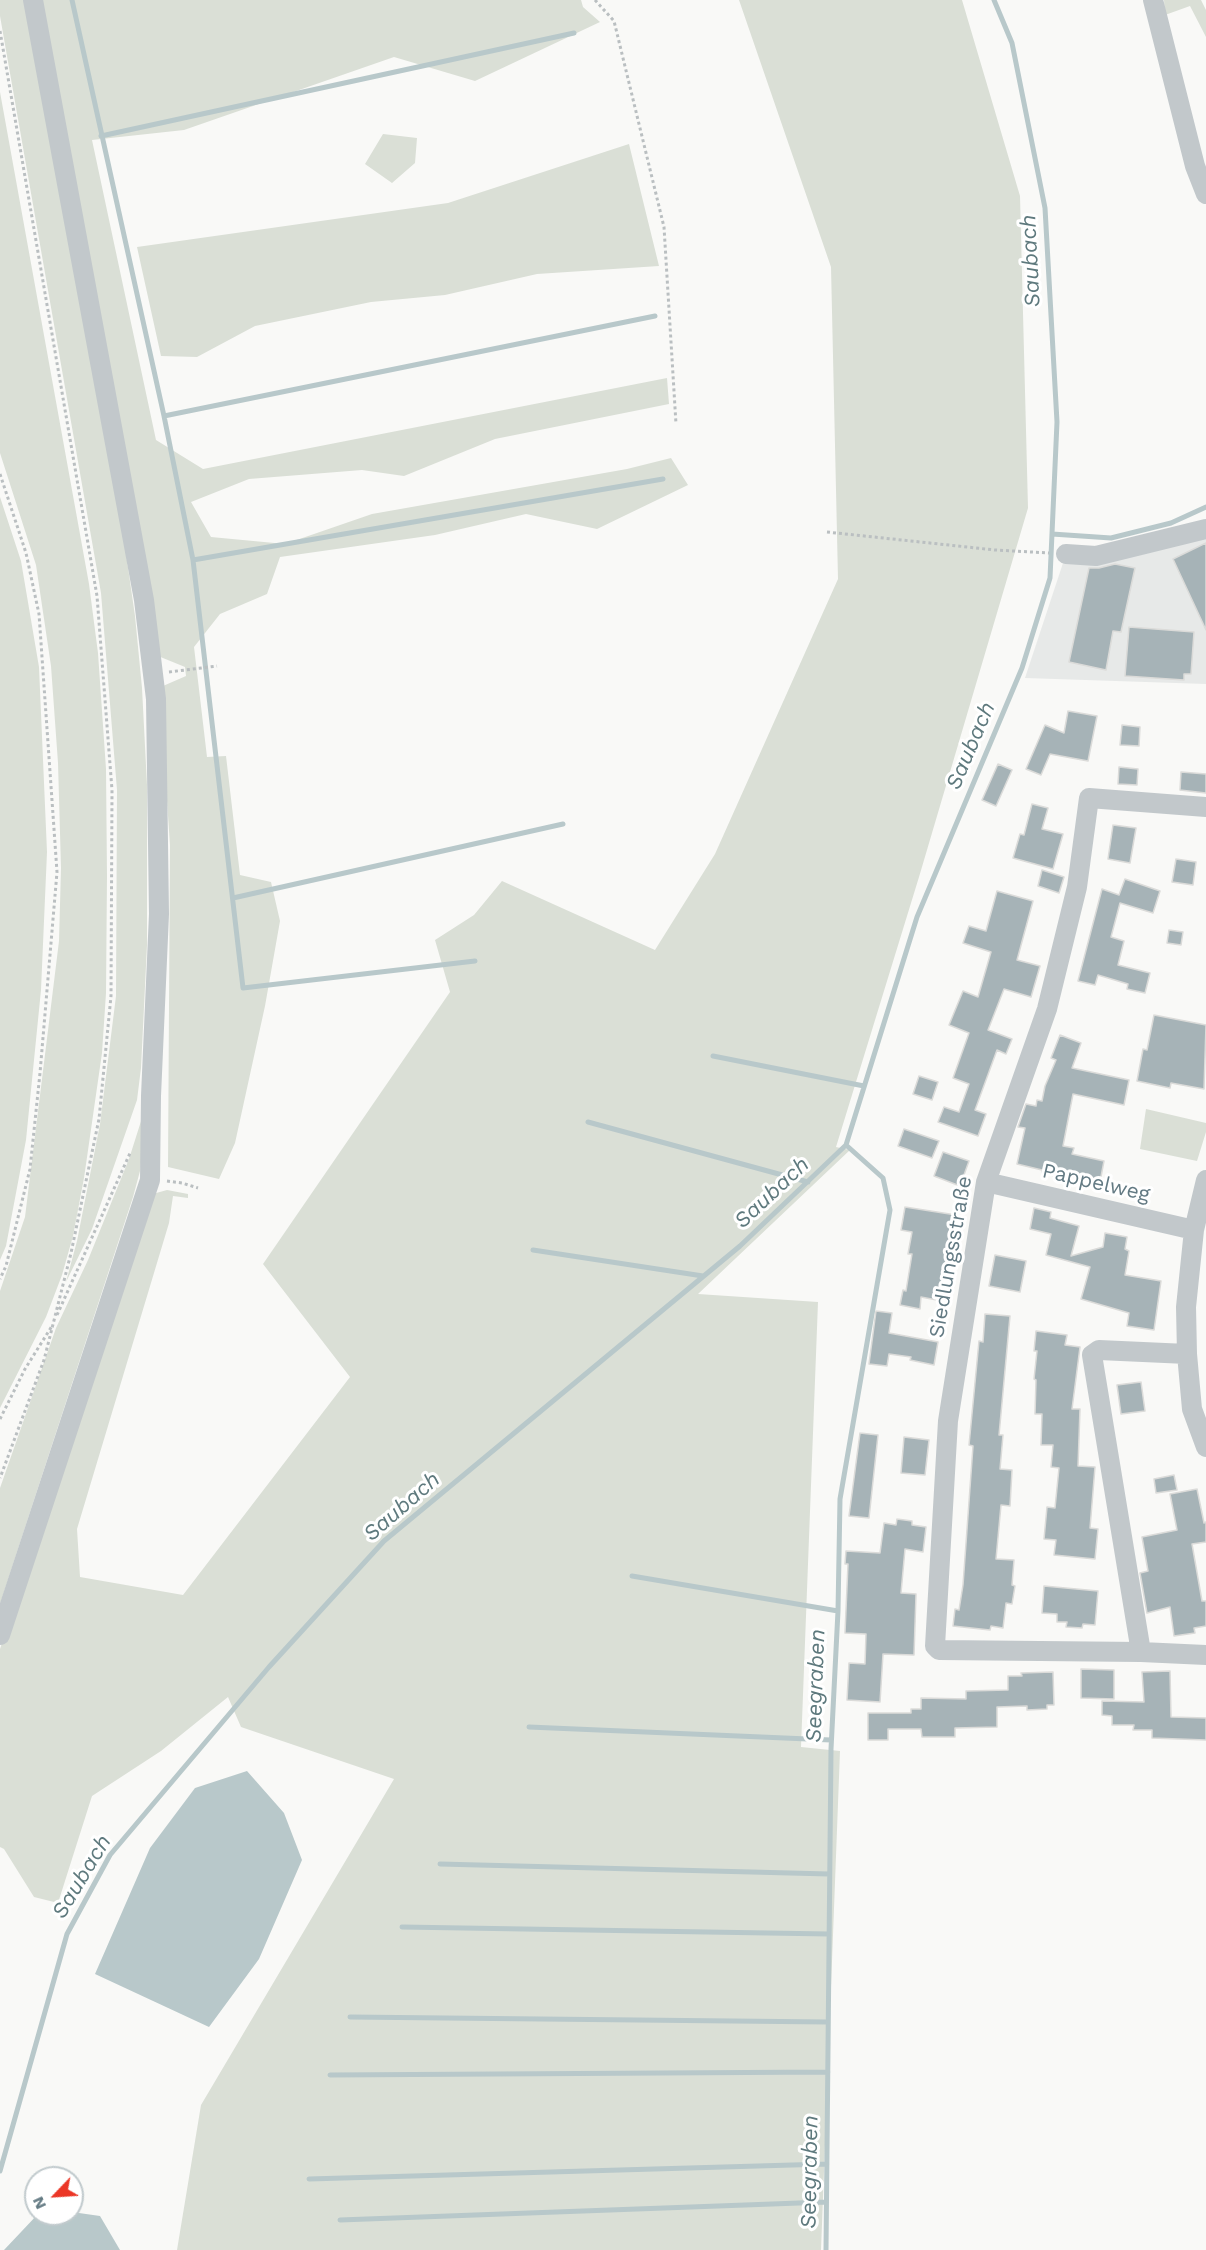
<!DOCTYPE html>
<meta charset="utf-8">
<style>
body{margin:0}
#map{position:relative;width:1206px;height:2250px;overflow:hidden;background:#f9f9f7;font-family:"Work Sans",sans-serif}
canvas{display:block}
.north{position:absolute;left:24px;top:2166px;width:60px;height:60px;box-sizing:border-box;background:#fff;border:2px solid #c1cacd;border-radius:50%;rotate:245deg;font-size:16px;font-weight:700;line-height:24px;text-align:center;color:#637a83}
.north::after{content:'';display:block;margin:auto;width:21px;height:27px;background:#eb3626;clip-path:polygon(50% 0,100% 100%,50% 72%,0 100%)}
</style>
<div id="map">
<canvas width="1206" height="2250"></canvas>
<div class="north">N</div>
</div>
<script>
const context = document.querySelector('canvas').getContext('2d');
context.lineJoin = 'round';
function fillPath(path, color) {
  context.fillStyle = color;
  context.fill(path, 'evenodd');
}
function shape(rows) {
  const path = new Path2D();
  for (const r of rows) {
    path.moveTo(r[0], r[1]);
    for (let i = 2; i < r.length; i += 2) path.lineTo(r[i], r[i + 1]);
  }
  return path;
}
function stroke(path, color, width, dash) {
  context.strokeStyle = color;
  context.lineWidth = width;
  context.lineCap = dash ? 'butt' : 'round';
  context.setLineDash(dash || []);
  context.stroke(path);
}
function label(font, color, halo, rows, align = 'center') {
  context.font = font + ' "Work Sans",sans-serif';
  context.lineWidth = 6;
  context.setLineDash([]);
  context.textBaseline = 'middle';
  context.strokeStyle = halo;
  context.fillStyle = color;
  for (const [text, x, y, turn = 0] of rows) {
    context.save();
    context.translate(x, y);
    context.rotate((+turn || 0) * Math.PI / 180);
    context.textAlign = isNaN(turn) ? turn : align;
    if (halo) context.strokeText(text, 0, 0);
    context.fillText(text, 0, 0);
    context.restore();
  }
}
const built = shape([
 [1206,522,1206,684,1025,678,1063,563]
]);
const green = shape([
 [0,0,24,0,122,526,135,616,142,688,147,785,147,945,141,1068,137,1100,92,1229,66,1282,77,1241,100,1124,116,996,117,790,101,593,0,16],
 [39,0,581,0,583,7,600,22,475,81,394,57,184,130,92,140,156,440,203,469,667,378,669,404,495,439,404,476,362,470,249,479,191,502,211,537,285,544,372,514,627,469,671,458,688,485,597,529,526,514,435,535,280,557,267,594,220,614,194,647,207,757,226,756,240,875,271,882,280,921,265,1006,235,1143,219,1179,168,1167,170,845,160,698,163,686,186,676,185,667,158,656],
 [739,0,962,0,1020,196,1028,508,919,877,836,1147,850,1150,698,1294,818,1302,801,1747,840,1751,821,2250,177,2250,201,2105,394,1779,241,1727,228,1697,161,1751,92,1796,58,1903,34,1897,4,1849,0,1847,0,1649,149,1195,167,1190,188,1194,188,1198,173,1196,169,1223,77,1529,80,1577,183,1595,350,1377,263,1264,450,992,435,940,474,915,502,881,655,950,715,854,838,579,831,267],
 [1164,0,1201,0,1206,10,1206,37,1190,6,1165,15],
 [0,92,89,584,98,653,106,769,107,876,106,993,102,1053,84,1178,73,1236,62,1275,46,1317,0,1408,0,1291,25,1217,59,941,61,868,58,763,51,666,36,565,0,453],
 [383,134,417,138,415,163,392,183,365,164],
 [629,144,659,266,537,274,445,295,371,302,255,326,197,357,161,356,137,247,448,203],
 [0,497,21,561,39,667,47,852,41,990,26,1140,6,1246,0,1260],
 [1146,1109,1206,1123,1206,1132,1197,1161,1140,1149],
 [142,1118,144,1135,140,1171,133,1197,0,1604,0,1488,56,1328,88,1260,129,1159]
]);
const water = shape([
 [247,1771,284,1813,302,1860,259,1959,209,2027,95,1974,150,1848,195,1788],
 [72,2212,100,2216,120,2250,4,2250,38,2214,72,2214]
]);
const stream = shape([
 [72,0,164,416,193,560,243,988,475,961],
 [101,136,574,33],
 [164,416,655,316],
 [1052,534,1111,538,1171,523,1206,507],
 [193,560,663,479],
 [233,898,563,824],
 [713,1056,864,1086],
 [588,1122,808,1182],
 [533,1250,703,1276],
 [632,1576,838,1611],
 [529,1727,831,1740],
 [440,1864,829,1874],
 [402,1927,829,1934],
 [350,2017,828,2022],
 [330,2075,828,2072],
 [0,2171,67,1934,110,1855,269,1667,384,1541,740,1246,846,1145,917,917,1022,668,1050,578,1057,422,1045,208,1012,43,994,0],
 [309,2179,827,2164],
 [340,2220,826,2202],
 [826,2250,831,1749,838,1611,840,1499,890,1210,883,1178,846,1145]
]);
const building = shape([
 [1206,543,1206,630,1173,559,1206,543],
 [1115,564,1135,568,1121,632,1113,631,1106,670,1069,662,1089,568,1099,568,1115,564],
 [1129,627,1194,632,1191,674,1184,674,1184,680,1125,676,1129,627],
 [1068,711,1097,716,1088,761,1050,754,1041,775,1026,769,1045,725,1064,733,1068,711],
 [1122,725,1140,727,1139,746,1120,745,1122,725],
 [998,764,1012,770,996,806,982,800,998,764],
 [1119,767,1138,769,1137,785,1118,784,1119,767],
 [1181,772,1206,774,1206,793,1180,790,1181,772],
 [1032,804,1048,808,1042,829,1063,834,1053,869,1013,858,1020,834,1024,835,1032,804],
 [1113,825,1136,828,1130,863,1108,859,1113,825],
 [1176,859,1196,862,1193,885,1172,882,1176,859],
 [1042,870,1064,877,1059,893,1038,886,1042,870],
 [1125,879,1160,891,1153,913,1120,903,1111,937,1124,941,1118,965,1150,973,1145,993,1127,989,1128,984,1098,975,1095,985,1078,981,1102,889,1119,895,1125,879],
 [997,891,1033,901,1017,960,1040,966,1031,997,1004,989,988,1030,1012,1039,1006,1054,997,1050,975,1110,986,1114,978,1136,938,1122,944,1107,959,1112,969,1084,953,1078,969,1033,949,1025,963,991,978,997,991,952,963,943,969,926,986,931,997,891],
 [1169,930,1183,932,1181,945,1167,943,1169,930],
 [1154,1015,1206,1025,1204,1089,1171,1083,1170,1088,1137,1081,1143,1049,1147,1050,1154,1015],
 [1060,1035,1081,1043,1072,1068,1129,1080,1124,1105,1073,1094,1063,1146,1074,1148,1072,1154,1104,1161,1100,1182,1067,1176,1067,1179,1042,1173,1042,1170,1017,1164,1025,1128,1018,1127,1026,1104,1036,1106,1037,1100,1042,1101,1045,1086,1056,1060,1051,1058,1060,1035],
 [919,1076,938,1082,932,1100,913,1094,919,1076],
 [904,1129,939,1141,932,1158,898,1146,904,1129],
 [943,1152,969,1161,960,1186,934,1176,943,1152],
 [905,1207,956,1215,942,1301,921,1297,920,1309,900,1305,903,1290,906,1291,912,1254,908,1254,912,1232,901,1230,905,1207],
 [1034,1208,1051,1212,1050,1218,1079,1226,1071,1256,1103,1247,1105,1233,1127,1237,1125,1249,1129,1251,1125,1275,1161,1281,1154,1330,1127,1326,1129,1313,1081,1299,1090,1267,1046,1255,1051,1234,1030,1229,1034,1208],
 [995,1255,1026,1261,1020,1292,989,1286,995,1255],
 [876,1311,892,1313,889,1333,938,1342,934,1365,910,1360,911,1357,889,1354,887,1366,869,1364,876,1311],
 [985,1314,1010,1316,999,1435,1003,1435,1000,1469,1012,1470,1010,1506,1001,1505,996,1559,1014,1560,1012,1585,1015,1586,1012,1604,1006,1603,1003,1628,991,1626,990,1630,953,1626,955,1609,959,1610,963,1585,973,1446,969,1445,979,1341,983,1342,985,1314],
 [1036,1331,1067,1335,1065,1345,1080,1347,1072,1409,1080,1409,1078,1466,1095,1467,1090,1528,1098,1529,1095,1559,1054,1555,1056,1540,1044,1539,1047,1507,1055,1508,1059,1468,1051,1467,1053,1445,1041,1445,1042,1414,1035,1414,1036,1380,1034,1379,1037,1351,1034,1351,1036,1331],
 [1141,1382,1145,1411,1121,1414,1117,1385,1141,1382],
 [860,1433,878,1435,869,1518,849,1516,860,1433],
 [904,1437,929,1440,925,1475,901,1473,904,1437],
 [1174,1475,1177,1490,1156,1493,1154,1479,1174,1475],
 [1197,1489,1204,1523,1206,1522,1206,1542,1192,1544,1202,1601,1206,1601,1206,1626,1194,1628,1195,1633,1174,1636,1170,1607,1147,1613,1140,1573,1148,1571,1142,1537,1177,1530,1170,1494,1197,1489],
 [897,1519,912,1521,912,1525,926,1527,923,1552,905,1549,901,1593,916,1594,914,1655,883,1654,880,1702,847,1700,849,1663,865,1664,866,1634,845,1633,848,1564,845,1564,846,1551,880,1553,884,1523,896,1525,897,1519],
 [1044,1586,1098,1591,1095,1625,1083,1624,1082,1628,1066,1627,1067,1622,1057,1622,1057,1614,1042,1613,1044,1586],
 [1081,1669,1114,1670,1114,1699,1081,1698,1081,1669],
 [1170,1671,1171,1717,1206,1718,1206,1740,1152,1738,1152,1730,1133,1730,1134,1725,1112,1725,1112,1716,1102,1715,1102,1701,1144,1702,1142,1672,1170,1671],
 [1053,1672,1054,1705,1047,1705,1047,1709,1027,1710,1027,1706,997,1707,997,1727,955,1728,955,1737,922,1737,921,1729,888,1729,888,1740,868,1740,868,1713,911,1713,911,1709,921,1709,921,1698,966,1699,966,1691,1008,1690,1008,1676,1022,1676,1021,1673,1053,1672]
]);
const path = shape([
 [595,0,614,21,664,227,676,424],
 [0,31,97,596,112,790,111,996,99,1119,71,1253,44,1360,0,1478],
 [0,474,26,553,39,614,57,872,40,1073,30,1169,6,1266,0,1279],
 [827,532,995,550,1049,553],
 [169,672,217,666],
 [167,1181,182,1183,198,1188],
 [57,1315,131,1151],
 [0,1419,25,1369,52,1326]
]);
const minor = shape([
 [1153,0,1195,166,1206,194],
 [1066,554,1096,556,1206,529],
 [1206,807,1089,798,1077,887,1047,1009,986,1182,948,1421,935,1646,939,1650,1141,1652,1206,1655],
 [1206,1180,1194,1230,1186,1307,1187,1354,1192,1409,1206,1447],
 [986,1182,1194,1230],
 [0,1635,150,1180,151,1096,159,914,156,699,144,600,33,0],
 [1141,1652,1092,1355,1099,1350,1187,1354]
]);
const streetNames = [
 ["Pappelweg",1096,1183,13],
 ["Siedlungsstraße",951,1257,-80]
];
const waterNames = [
 ["Saubach",1031,261,-93],
 ["Saubach",971,746,-67],
 ["Saubach",772,1193,-43],
 ["Saubach",402,1507,-41],
 ["Seegraben",816,1686,-88],
 ["Saubach",82,1877,-59],
 ["Seegraben",810,2172,-89]
];
fillPath(built, '#e7e9e8');
fillPath(green, '#dadfd6');
fillPath(water, '#b8c8ca');
stroke(stream, '#b8c8ca', 5);
fillPath(building, '#a6b3b7');
stroke(building, '#dbdbd9', 1.5);
stroke(path, '#babfc1', 3, [3, 3]);
stroke(minor, '#c2c8cb', 20);
label('21px', '#637a83', '#fff', streetNames);
label('italic 22px', '#5e797d', '#fff', waterNames);
</script>
